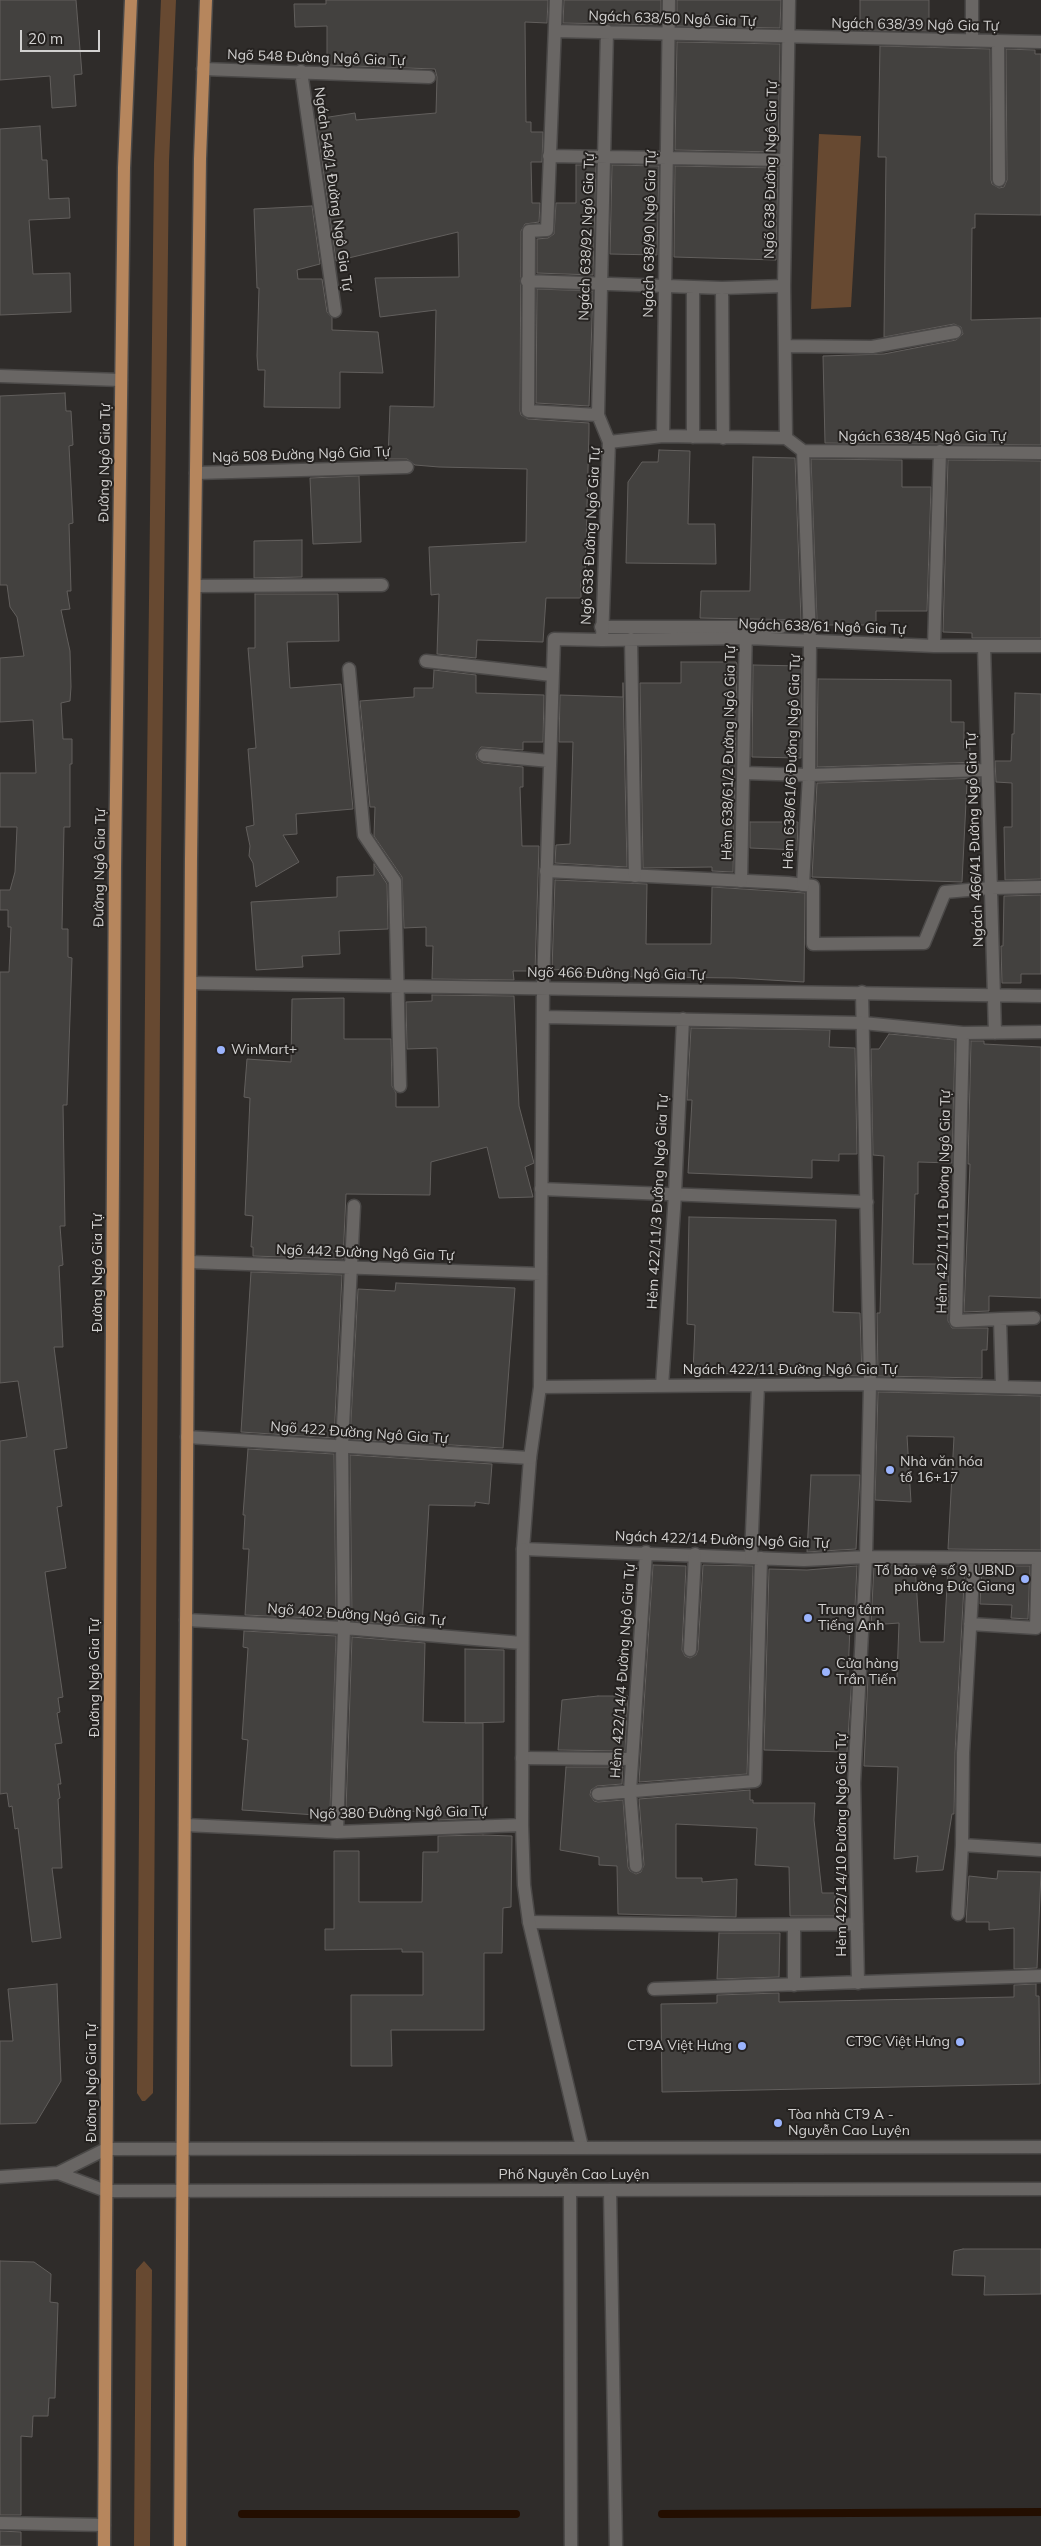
<!DOCTYPE html>
<meta charset="utf-8">
<style>
body{margin:0}
#map{position:relative;width:1041px;height:2546px;overflow:hidden;background:#2f2c2a;font-family:Mulish,sans-serif}
canvas{display:block}
.scale{position:absolute;left:20px;top:30px;width:80px;height:22px;box-sizing:border-box;border:2px solid #d2d1d0;border-top:0;padding-left:6px;font-size:15px;line-height:18px;white-space:nowrap;color:#d2d1d0;-webkit-text-stroke:4px #252220;paint-order:stroke}
</style>
<div id="map">
<canvas width="1041" height="2546"></canvas>
<div class="scale">20 m</div>
</div>
<script>
const context = document.querySelector('canvas').getContext('2d');
context.lineJoin = 'round';
function fillPath(path, color) {
  context.fillStyle = color;
  context.fill(path, 'evenodd');
}
function shape(rows) {
  const path = new Path2D();
  for (const r of rows) {
    path.moveTo(r[0], r[1]);
    for (let i = 2; i < r.length; i += 2) path.lineTo(r[i], r[i + 1]);
  }
  return path;
}
function stroke(path, color, width, dash) {
  context.strokeStyle = color;
  context.lineWidth = width;
  context.lineCap = dash ? 'butt' : 'round';
  context.setLineDash(dash || []);
  context.stroke(path);
}
function label(font, color, halo, rows, align = 'center') {
  context.font = font + ' Mulish,sans-serif';
  context.lineWidth = 4;
  context.setLineDash([]);
  context.textBaseline = 'middle';
  context.strokeStyle = halo;
  context.fillStyle = color;
  for (const [text, x, y, turn = 0] of rows) {
    context.save();
    context.translate(x, y);
    context.rotate((+turn || 0) * Math.PI / 180);
    context.textAlign = isNaN(turn) ? turn : align;
    if (halo) context.strokeText(text, 0, 0);
    context.fillText(text, 0, 0);
    context.restore();
  }
}
const green = shape([
 [161,0,176,0,169,161,161,860,153,2093,145,2101,142,2101,137,2093,146,862,154,163],
 [819,134,861,136,851,307,811,309],
 [144,2261,152,2270,150,2546,134,2546,136,2270]
]);
const stream = shape([
 [242,2514,516,2514],
 [662,2514,1041,2512]
]);
const building = shape([
 [0,0,76,0,82,74,74,75,76,106,52,108,50,76,0,80,0,0],
 [326,0,548,0,547,23,525,22,526,122,531,122,531,132,543,132,542,162,531,162,532,203,540,203,539,222,525,224,521,231,520,411,521,415,528,419,589,423,589,432,585,582,581,581,581,598,546,598,543,642,477,640,476,658,437,654,439,594,431,595,429,547,526,542,527,469,439,467,415,465,407,459,388,459,390,406,434,407,436,310,380,317,375,278,459,277,458,232,336,261,316,119,355,113,356,120,436,113,437,77,435,69,327,65,327,26,295,27,294,4,326,4,326,0],
 [564,0,661,0,661,25,563,23,564,0],
 [677,0,781,0,780,28,677,26,677,0],
 [860,0,929,0,929,31,860,30,860,0],
 [677,42,780,44,778,152,675,150,677,42],
 [880,46,990,49,991,180,992,184,999,188,1004,187,1007,180,1006,49,1035,50,1035,54,1041,54,1041,215,975,214,975,228,972,228,971,320,1041,318,1041,445,825,443,823,356,884,354,956,340,963,334,961,327,954,324,884,337,886,157,878,157,880,46],
 [40,126,42,160,47,160,49,199,69,198,70,218,29,220,33,274,70,273,71,312,0,315,0,129,40,126],
 [576,165,596,165,593,275,537,273,537,239,548,238,554,234,556,203,576,203,576,165],
 [612,165,659,166,657,255,610,254,612,165],
 [675,166,778,168,776,260,674,257,675,166],
 [312,206,320,264,297,270,298,279,322,279,327,312,332,318,332,330,378,332,383,373,340,372,340,408,264,407,265,370,258,370,257,356,259,288,257,288,254,209,312,206],
 [537,289,593,291,589,406,536,403,537,289],
 [65,393,66,411,71,411,73,445,69,446,73,523,69,524,71,591,67,591,70,609,61,610,70,651,71,687,70,701,61,703,63,739,72,739,72,764,70,764,70,827,64,827,62,929,68,929,68,957,72,958,67,1105,63,1105,65,1226,60,1226,63,1265,59,1266,63,1347,54,1347,67,1448,54,1450,62,1506,57,1507,66,1568,45,1572,63,1697,58,1698,60,1712,57,1713,62,1743,55,1744,61,1784,58,1784,60,1798,58,1799,62,1868,52,1868,61,1938,32,1942,18,1828,15,1829,12,1806,9,1807,7,1793,0,1794,0,1441,27,1437,18,1381,0,1383,0,972,9,972,11,927,8,927,8,910,0,910,0,890,10,890,15,872,17,827,0,827,0,773,36,773,33,720,0,722,0,658,24,656,17,617,10,607,7,585,0,585,0,396,65,393],
 [659,450,690,451,688,524,715,524,716,564,626,563,628,482,642,462,658,462,659,450],
 [753,457,795,458,801,620,700,618,701,591,750,591,753,457],
 [811,459,902,460,902,487,931,487,927,611,876,611,876,625,825,625,825,621,817,620,811,459],
 [948,460,1041,461,1041,638,972,638,972,633,943,632,948,460],
 [359,476,361,542,313,544,310,478,359,476],
 [302,540,302,577,254,578,254,541,302,540],
 [255,594,338,594,339,641,287,642,290,688,341,684,353,809,296,814,297,834,283,835,299,862,256,887,253,863,249,856,250,846,246,827,254,825,248,749,256,748,248,648,255,648,255,594],
 [681,662,736,662,737,664,733,872,712,871,712,867,643,868,640,683,681,683,681,662],
 [753,665,802,666,801,758,752,757,753,665],
 [434,670,476,675,476,693,544,695,543,742,523,742,523,750,481,747,476,754,477,759,483,763,523,767,523,787,520,787,522,846,539,846,535,971,513,971,514,980,432,979,433,946,426,946,426,927,404,928,402,877,374,836,375,807,370,807,360,701,414,697,414,688,433,688,434,670],
 [818,679,951,680,951,722,964,722,964,748,970,748,969,761,979,762,817,767,818,679],
 [623,683,627,867,555,863,556,845,570,844,573,742,559,742,560,695,623,697,623,683],
 [1015,693,1041,694,1041,879,1005,880,1004,827,1012,827,1012,783,996,782,995,761,1011,761,1012,734,1014,734,1015,693],
 [980,778,980,782,967,782,962,882,812,877,817,783,980,778],
 [750,822,798,822,797,850,750,848,750,822],
 [374,864,387,884,388,929,339,931,340,954,302,956,303,967,256,970,251,902,337,897,337,877,374,875,374,864],
 [555,880,647,884,646,944,711,944,712,887,805,893,804,982,735,978,566,976,566,969,552,970,555,880],
 [1041,895,1041,974,1021,974,1021,983,1002,983,1001,946,1003,946,1004,896,1041,895],
 [432,995,514,996,519,1106,534,1163,525,1167,533,1197,499,1198,487,1147,431,1162,430,1195,346,1194,343,1259,253,1256,253,1247,251,1247,253,1216,245,1215,250,1098,244,1097,247,1059,291,1062,292,999,344,998,344,1039,391,1039,392,1086,396,1093,396,1107,439,1107,437,1048,407,1049,406,1002,432,1001,432,995],
 [691,1028,830,1030,829,1047,855,1048,857,1154,839,1154,839,1161,812,1160,812,1178,688,1173,692,1100,687,1100,691,1028],
 [889,1034,955,1040,952,1163,918,1162,918,1194,915,1194,913,1264,949,1264,948,1321,952,1328,988,1328,987,1350,982,1350,982,1378,878,1376,877,1313,880,1313,884,1156,873,1155,871,1049,879,1049,889,1034],
 [971,1041,984,1041,984,1044,1041,1047,1041,1298,989,1296,989,1311,964,1312,970,1164,968,1164,971,1041],
 [689,1217,836,1220,833,1312,860,1313,862,1376,693,1373,695,1325,687,1324,689,1217],
 [251,1272,342,1275,334,1438,241,1432,251,1272],
 [396,1283,515,1288,503,1448,350,1439,358,1289,395,1291,396,1283],
 [878,1392,1041,1396,1041,1550,948,1549,954,1437,907,1436,911,1502,875,1500,878,1392],
 [248,1449,334,1454,336,1619,245,1615,249,1549,243,1549,245,1515,243,1515,248,1449],
 [350,1455,492,1464,489,1504,475,1502,475,1506,429,1505,422,1626,352,1621,350,1455],
 [811,1475,860,1475,856,1549,807,1552,811,1475],
 [653,1565,686,1566,682,1650,685,1656,690,1658,696,1655,698,1650,703,1565,753,1566,747,1774,639,1782,653,1565],
 [874,1565,915,1565,920,1642,944,1642,948,1566,965,1566,955,1753,954,1814,952,1814,943,1870,916,1872,918,1856,894,1859,898,1767,864,1766,868,1676,897,1677,899,1623,871,1625,874,1565],
 [857,1566,854,1626,850,1626,848,1676,852,1676,847,1752,764,1750,769,1569,807,1570,857,1566],
 [982,1566,1030,1566,1028,1619,1011,1618,1012,1605,980,1604,982,1566],
 [244,1631,336,1636,330,1810,316,1809,316,1815,242,1810,248,1740,242,1739,248,1648,243,1647,244,1631],
 [352,1637,425,1643,423,1722,483,1723,483,1818,438,1820,438,1812,346,1810,352,1637],
 [465,1649,504,1650,504,1722,465,1723,465,1649],
 [598,1696,628,1696,625,1751,558,1750,562,1700,598,1696],
 [566,1767,623,1767,622,1784,597,1786,591,1790,590,1795,594,1801,598,1802,623,1800,628,1867,630,1871,636,1874,641,1872,644,1865,639,1799,750,1790,750,1800,753,1800,753,1803,815,1803,814,1820,822,1893,835,1893,835,1916,790,1916,789,1867,755,1865,757,1828,676,1824,676,1878,702,1878,702,1882,737,1879,736,1917,618,1914,617,1866,599,1865,599,1857,560,1850,566,1767],
 [483,1835,512,1836,511,1907,503,1908,502,1953,484,1953,484,2030,391,2030,392,2066,351,2066,351,1995,423,1995,423,1952,402,1952,402,1949,325,1950,325,1929,334,1929,334,1851,359,1851,359,1902,422,1902,423,1852,438,1852,438,1836,483,1835],
 [998,1871,1041,1872,1037,1968,1014,1969,1014,1928,989,1930,989,1922,966,1922,969,1876,997,1879,998,1871],
 [719,1933,780,1933,779,1977,717,1979,719,1933],
 [57,1984,61,2081,36,2123,0,2124,0,2041,13,2041,8,1989,57,1984],
 [1036,1984,1036,1996,1039,1996,1040,2084,662,2092,661,2004,717,2003,717,1995,779,1993,779,2002,1014,1997,1014,1985,1036,1984],
 [963,2249,1041,2249,1041,2294,984,2295,985,2276,952,2275,954,2251,963,2249],
 [0,2261,34,2262,51,2274,50,2302,58,2303,55,2398,49,2398,48,2416,33,2416,32,2437,21,2436,21,2515,0,2515,0,2261],
 [0,2531,21,2532,21,2546,0,2546,0,2531]
]);
const service = shape([
 [601,627,781,627],
 [546,871,788,883,813,886,813,944,924,943,945,892,991,888],
 [541,1189,867,1202],
 [530,1458,523,1549,804,1560,866,1557,1041,1558],
 [970,1624,1036,1628,1038,1558],
 [522,1758,632,1759],
 [598,1794,755,1781,761,1558],
 [962,1845,1041,1850],
 [636,1866,630,1791,646,1552],
 [958,1914,962,1845,963,1753,974,1558],
 [529,1922,731,1925,857,1924],
 [858,1983,854,1783,866,1557,870,1384,862,992],
 [794,1985,794,1925],
 [654,1989,1041,1976]
]);
const pedestrian = shape([
 [690,1650,695,1554]
]);
const minor = shape([
 [556,0,547,230,529,231,528,411,598,415],
 [972,0,972,40],
 [555,31,1041,42],
 [607,31,598,415,609,442],
 [998,41,999,180],
 [203,69,429,77],
 [301,71,335,311],
 [549,156,786,160],
 [527,281,722,288,784,286],
 [722,288,723,438],
 [785,346,872,347,955,332],
 [0,376,121,380],
 [663,436,669,0],
 [693,437,693,287],
 [786,438,803,451,810,639,809,775,803,885],
 [803,451,1041,453],
 [196,473,407,467],
 [195,586,382,585],
 [631,639,635,876],
 [602,640,746,638,934,646,1041,646],
 [934,646,940,451],
 [984,646,995,1033],
 [426,661,552,675],
 [349,669,364,835,395,881,400,1086],
 [484,755,550,761],
 [744,773,809,775,987,770],
 [741,881,746,626],
 [991,888,1041,887],
 [191,983,1041,996],
 [543,1017,863,1023,963,1033,1041,1032],
 [963,1033,956,1321,1000,1319,1002,1387],
 [189,1262,541,1274],
 [1000,1319,1034,1318],
 [662,1386,675,1194,683,1019],
 [540,1387,870,1384,1041,1388],
 [187,1437,530,1458,540,1387,543,988,554,639,602,640,609,442,663,436,786,438,784,286,789,0],
 [523,1549,522,1825,524,1885,529,1922,582,2147],
 [751,1557,758,1385],
 [186,1620,344,1628,522,1643],
 [185,1825,337,1832,522,1825],
 [337,1832,344,1628,342,1446,354,1206],
 [570,2190,571,2546],
 [610,2190,616,2546],
 [0,2523,104,2525]
]);
const tertiary = shape([
 [58,2173,106,2191,1041,2189],
 [0,2177,58,2173,106,2149,1041,2147]
]);
const primary = shape([
 [104,2546,115,867,124,168,131,0],
 [180,2546,191,858,200,159,206,0]
]);
const markers = [
 [221,1050,5,"#9bb4fd"],
 [890,1470,5,"#9bb4fd"],
 [1025,1579,5,"#9bb4fd"],
 [808,1618,5,"#9bb4fd"],
 [826,1672,5,"#9bb4fd"],
 [960,2042,5,"#9bb4fd"],
 [742,2046,5,"#9bb4fd"],
 [778,2123,5,"#9bb4fd"]
];
const streetNames = [
 ["Ngách 638/50 Ngô Gia Tự",672,19,2],
 ["Ngách 638/39 Ngô Gia Tự",915,25,1],
 ["Ngõ 548 Đường Ngô Gia Tự",316,58,2],
 ["Ngõ 638 Đường Ngô Gia Tự",771,170,-89],
 ["Ngách 548/1 Đường Ngô Gia Tự",333,189,82],
 ["Ngách 638/90 Ngô Gia Tự",650,234,-89],
 ["Ngách 638/92 Ngô Gia Tự",587,237,-88],
 ["Ngách 638/45 Ngô Gia Tự",922,437],
 ["Ngõ 508 Đường Ngô Gia Tự",301,455,-2],
 ["Đường Ngô Gia Tự",105,463,-89],
 ["Ngõ 638 Đường Ngô Gia Tự",591,536,-87],
 ["Ngách 638/61 Ngô Gia Tự",822,627,2],
 ["Hẻm 638/61/2 Đường Ngô Gia Tự",729,753,-89],
 ["Hẻm 638/61/6 Đường Ngô Gia Tự",792,762,-88],
 ["Ngách 466/41 Đường Ngô Gia Tự",975,840,-92],
 ["Đường Ngô Gia Tự",100,868,-89],
 ["Ngõ 466 Đường Ngô Gia Tự",616,974,1],
 ["Hẻm 422/11/3 Đường Ngô Gia Tự",658,1202,-87],
 ["Hẻm 422/11/11 Đường Ngô Gia Tự",944,1202,-89],
 ["Ngõ 442 Đường Ngô Gia Tự",365,1253,2],
 ["Đường Ngô Gia Tự",98,1273,-90],
 ["Ngách 422/11 Đường Ngô Gia Tự",790,1370],
 ["Ngõ 422 Đường Ngô Gia Tự",359,1433,4],
 ["Ngách 422/14 Đường Ngô Gia Tự",722,1540,2],
 ["Ngõ 402 Đường Ngô Gia Tự",356,1615,4],
 ["Hẻm 422/14/4 Đường Ngô Gia Tự",623,1671,-86],
 ["Đường Ngô Gia Tự",95,1678,-90],
 ["Ngõ 380 Đường Ngô Gia Tự",398,1813,-1],
 ["Hẻm 422/14/10 Đường Ngô Gia Tự",842,1845,-90],
 ["Đường Ngô Gia Tự",92,2083,-90],
 ["Phố Nguyễn Cao Luyện",574,2175]
];
const poiNames = [
 ["WinMart+",231,1050],
 ["Nhà văn hóa",900,1462],
 ["tổ 16+17",900,1478],
 ["Tổ bảo vệ số 9, UBND",1015,1571,"right"],
 ["phường Đức Giang",1015,1587,"right"],
 ["Trung tâm",818,1610],
 ["Tiếng Anh",818,1626],
 ["Cửa hàng",836,1664],
 ["Trần Tiến",836,1680],
 ["CT9C Việt Hưng",950,2042,"right"],
 ["CT9A Việt Hưng",732,2046,"right"],
 ["Tòa nhà CT9 A -",788,2115],
 ["Nguyễn Cao Luyện",788,2131]
];
fillPath(green, '#674931');
stroke(stream, '#230e00', 8);
fillPath(building, '#43413f');
stroke(building, '#625f5d', 1);
stroke(service, '#4b4948', 15);
stroke(pedestrian, '#4b4948', 15);
stroke(minor, '#4b4948', 15);
stroke(tertiary, '#4b4948', 15);
stroke(primary, '#4b4948', 15);
stroke(service, '#696664', 12);
stroke(pedestrian, '#696664', 12);
stroke(minor, '#696664', 12);
stroke(tertiary, '#696664', 12);
stroke(primary, '#b6865d', 12);
for (const [x, y, r, color] of markers) {
  const dot = new Path2D();
  dot.arc(x, y, r, 0, 2 * Math.PI);
  context.fillStyle = color;
  context.fill(dot);
  stroke(dot, '#252220', 2);
}
label('14px', '#d2d1d0', '#252220', streetNames);
label('14px', '#d2d1d0', '#252220', poiNames, 'left');
</script>
